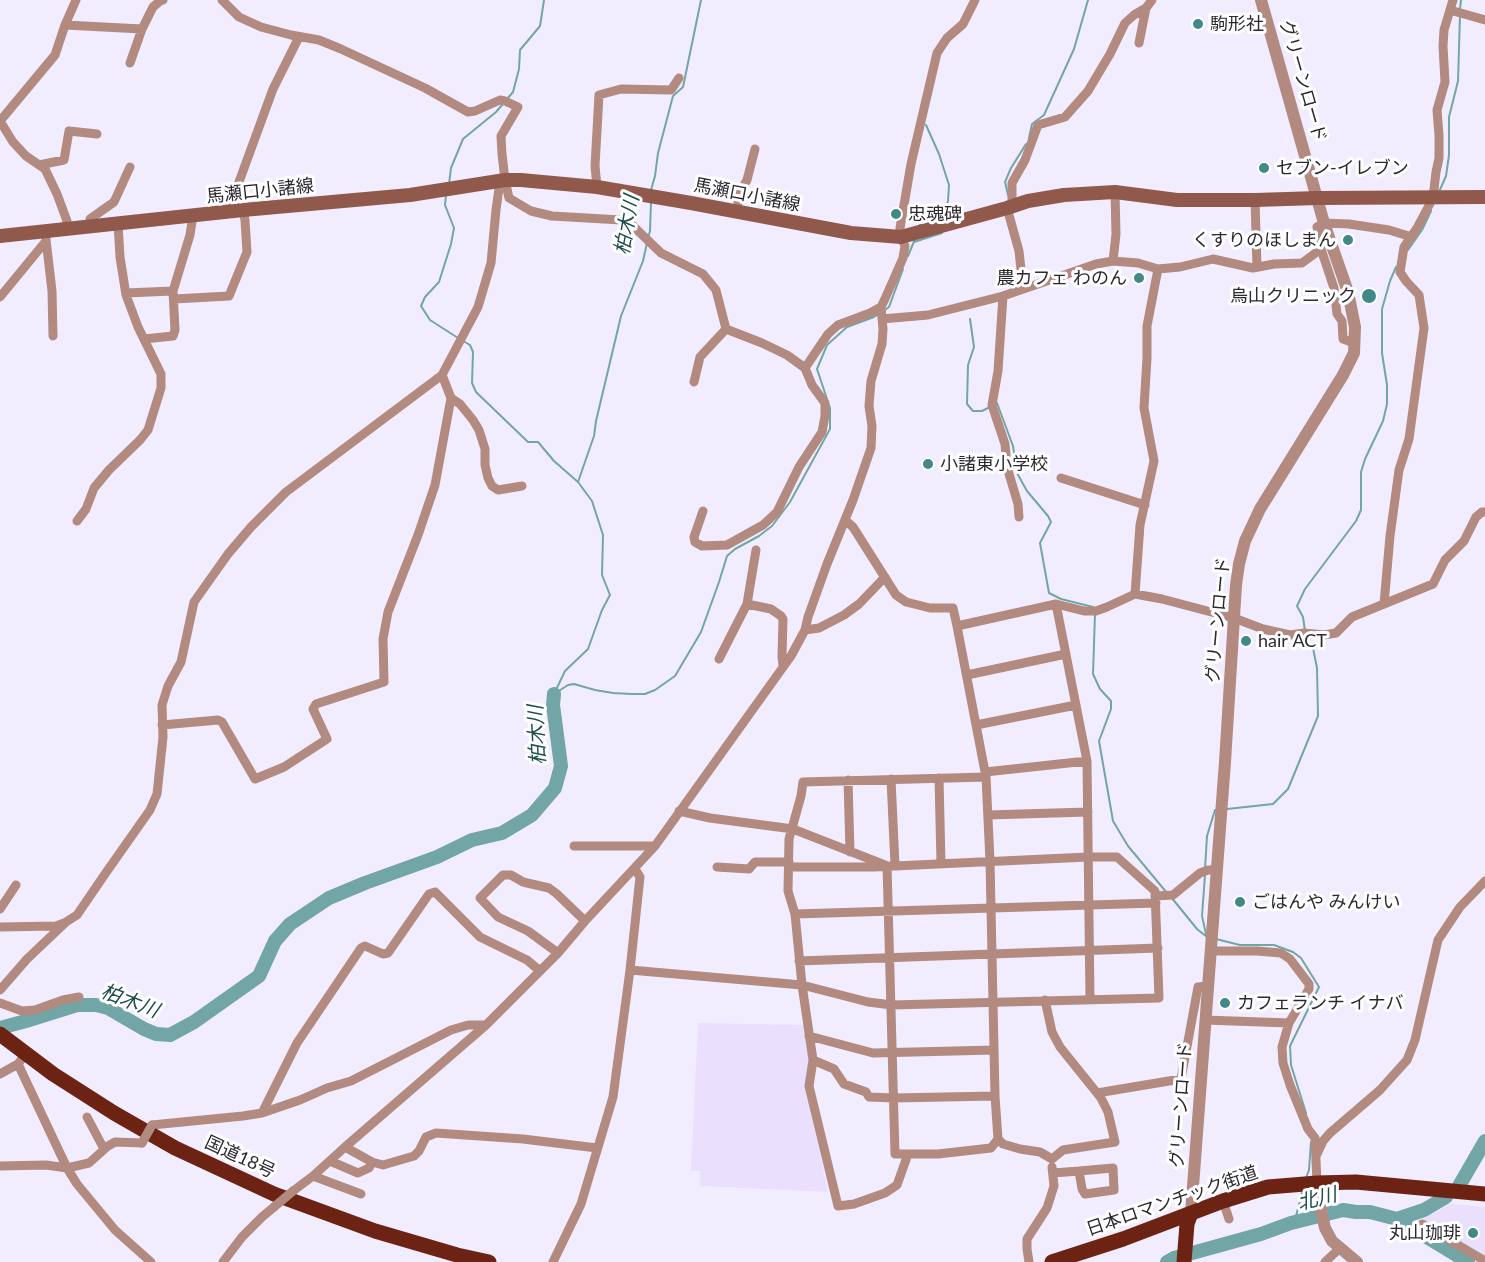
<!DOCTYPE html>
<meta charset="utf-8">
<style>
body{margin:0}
canvas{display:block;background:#f2ecff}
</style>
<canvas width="1485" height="1262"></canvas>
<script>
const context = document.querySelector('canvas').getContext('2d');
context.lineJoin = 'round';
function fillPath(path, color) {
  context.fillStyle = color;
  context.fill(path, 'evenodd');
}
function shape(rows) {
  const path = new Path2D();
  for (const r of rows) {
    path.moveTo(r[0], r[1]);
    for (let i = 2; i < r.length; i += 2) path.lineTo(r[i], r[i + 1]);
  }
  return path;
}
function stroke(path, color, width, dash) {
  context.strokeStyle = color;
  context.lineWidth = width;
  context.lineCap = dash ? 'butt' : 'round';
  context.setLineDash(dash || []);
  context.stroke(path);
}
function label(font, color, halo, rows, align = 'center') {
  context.font = font + ' Lato,"Noto Sans JP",sans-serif';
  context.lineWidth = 6;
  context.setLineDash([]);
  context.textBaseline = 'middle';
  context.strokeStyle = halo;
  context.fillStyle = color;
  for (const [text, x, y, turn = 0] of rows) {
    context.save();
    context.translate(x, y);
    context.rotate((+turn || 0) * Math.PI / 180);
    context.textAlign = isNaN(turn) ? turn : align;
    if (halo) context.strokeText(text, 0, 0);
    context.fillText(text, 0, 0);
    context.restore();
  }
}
const built = shape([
 [698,1023,806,1025,810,1053,807,1089,828,1192,700,1186,700,1171,691,1171],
 [1451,1204,1485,1207,1485,1258,1428,1224,1423,1219]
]);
const stream = shape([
 [1460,9,1461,0],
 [508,98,513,92,519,69,520,50,540,26,544,0],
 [1029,138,1032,124,1044,115,1074,49,1088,0],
 [449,184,451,168,463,139,496,112,502,105],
 [651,190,655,176,658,153,673,96,683,87,701,0],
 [1439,192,1446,176,1449,155,1449,117,1458,81,1460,15],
 [446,195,445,205,454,228,451,244,439,282,425,297,421,306,430,320,458,338],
 [1008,195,1005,182,1011,168,1026,144],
 [919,228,922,219,929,212,946,206,948,201,949,185,939,154,926,125],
 [648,238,650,231,651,202],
 [914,242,942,233],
 [1408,250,1422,230,1431,211],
 [908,256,915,239],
 [885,310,889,307,903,269],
 [970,319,974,347,968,365,967,404,973,411,982,411,990,407],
 [463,341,470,345,473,352,472,383,476,392,528,442,538,442,554,461,578,482],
 [827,399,817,369,827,345,847,327,874,317,880,313],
 [995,404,997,403,1013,446,1017,473,1027,491,1048,516,1051,522,1040,543,1049,593,1061,599,1093,607],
 [1095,614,1093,674,1100,689,1111,701,1111,709,1099,741,1113,821,1128,846,1167,893],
 [1305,631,1303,617,1297,606,1305,589,1356,521,1361,510,1361,472,1365,459,1383,421,1387,404,1387,385,1382,353,1382,309,1390,281,1396,267],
 [554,694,568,685,574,684,595,690,613,693,632,694,645,694,655,690,675,676,701,632,719,582,727,556,735,549,759,536,772,526,790,502,830,429,830,408,829,405],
 [554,694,565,671,588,649,602,610,610,595,602,575,603,535,592,501,578,482,594,436,596,421,621,316,643,261,647,243],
 [1227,809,1273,804,1288,789,1318,716,1317,668,1313,648,1305,637],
 [1205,869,1207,836,1215,810,1218,810],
 [1205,875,1202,916,1206,934],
 [1171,897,1197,929,1207,937],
 [1216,939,1240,945,1274,945,1293,952,1301,958,1319,987,1290,1046,1291,1065,1306,1113],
 [1306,1178,1309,1170,1311,1142],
 [1291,1223,1295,1220,1303,1189]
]);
const river = shape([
 [0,1028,26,1021,77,1005,96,1005,108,1008,144,1029,156,1034,170,1035,194,1022,259,976,275,941,290,924,329,898,365,883,437,857,472,840,502,833,532,815,555,788,561,766,553,705,554,694],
 [1459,1186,1485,1141],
 [1397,1219,1424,1210,1446,1197],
 [1167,1262,1174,1258,1261,1234,1291,1223,1343,1210,1356,1212,1370,1212,1397,1219,1468,1262]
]);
const minor = shape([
 [222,0,239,17,261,27,291,35,319,40,341,49,425,88,468,112,475,111,500,100,505,101,518,107,501,136,502,154,505,180,509,198,531,211,552,216,621,220,631,224,661,253,703,274,716,290,726,329,762,343,787,355,805,368,812,385,825,403,825,416,822,432,799,467,777,512,763,525,727,545,702,546,695,542,694,537,703,511],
 [1450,10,1485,20],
 [65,25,142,29,153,7,160,1,163,0],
 [1139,43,1146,8,1152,0],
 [130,63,142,29],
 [0,121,55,55,65,25,76,0],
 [0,121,13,142,26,156,45,169,57,194,67,221,64,229],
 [39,165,64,160,69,131,97,134],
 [597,187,595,166,599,95,621,89,671,90,679,78],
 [1255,200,1257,267],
 [1012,207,1012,183,1025,160,1038,125,1065,117,1088,91,1110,54,1125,23,1134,15,1146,8],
 [1007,208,1019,251,1023,288],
 [228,212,273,89,299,37],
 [737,212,739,194,747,180,755,149],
 [91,226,90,219,114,202,130,167],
 [45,231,52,291,53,336],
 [1321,249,1334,288,1337,314,1342,321,1343,339,1354,343],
 [1113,261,1116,234,1115,192],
 [126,293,173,291],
 [1003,296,998,371,992,405,1005,444,1007,467,1018,504,1019,517],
 [0,297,46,241],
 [174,299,229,296,247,252,245,220,243,210],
 [882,319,928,315,1003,296,1096,264,1113,261,1138,263,1158,269,1180,267,1213,259,1253,268,1274,264,1302,263,1321,249,1317,227,1324,223,1349,224,1389,230,1412,237],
 [144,339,173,336,175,330,173,291,190,235,193,215],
 [805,368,828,334,838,325,870,313,881,307,884,301,903,258,905,246,901,237,900,228,911,164,937,53,947,38,963,24,975,0],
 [442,375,451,398,460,404,473,420,479,430,485,449,485,465,488,478,492,486,498,490,522,486],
 [694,382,700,357,726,329],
 [1061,478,1145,505],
 [845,520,853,527,896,595,906,602,930,608,953,608,957,626,986,777,990,861,995,1096,998,1139,1003,1144,1020,1149,1040,1152,1052,1159],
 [77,521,86,509,94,488,109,470,140,440,148,430,161,388,161,374,138,327,126,295,120,257,118,223],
 [1135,594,1140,525,1154,461,1144,408,1147,358,1147,326,1158,269],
 [747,604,771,609,781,616,783,619,782,657,783,665],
 [1056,604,1087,761,1090,999],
 [1384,604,1390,536,1399,470,1409,439,1424,328,1419,295,1406,281,1400,272,1404,247,1417,228,1433,198,1436,172,1439,158,1439,135,1437,110,1445,82,1443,46,1444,30,1453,0],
 [957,626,1056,604,1084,611,1096,611,1107,607,1135,594,1162,599,1234,618,1263,629,1290,635,1304,633,1324,635,1336,633,1352,617,1433,584,1445,560,1464,541,1476,517,1482,512,1485,512],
 [805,630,819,628,844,615,859,604,885,577],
 [719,659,747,604,756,550],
 [967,675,1066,654],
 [162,725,218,720,222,722,255,779,284,767,327,739,313,709,316,704,384,682,383,639,388,612,418,535,435,485,451,398],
 [976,725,1076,705],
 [985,772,1087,761],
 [986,777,803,782,801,796,789,839,788,891,795,914,802,985,813,1060,834,1069,844,1084,866,1092,869,1097,894,1098,995,1096],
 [939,778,941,863],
 [891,779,895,865],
 [848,780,850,852],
 [679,811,710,818,793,829,885,865],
 [988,815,1088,812],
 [574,846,655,846],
 [887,866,895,1154,938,1154,991,1148,998,1139],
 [717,867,749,869,755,862,789,862],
 [1155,896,1173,895,1200,873,1208,870,1217,870],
 [0,909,16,885],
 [795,914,1156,903],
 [0,927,56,926,64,923],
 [1210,951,1257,951,1281,953,1290,959,1309,984,1309,989,1289,1023,1282,1047,1283,1063,1290,1085,1308,1129,1315,1138,1317,1183],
 [558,953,528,931,498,917,480,898,503,875,511,875,523,882,549,888,557,894,585,921],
 [799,961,1158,948],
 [630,970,802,985,868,1002,892,1005,1159,998,1155,891,1117,857,1088,857,873,867,789,867],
 [0,990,27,959,66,922,77,915,105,874,150,810,157,794,163,737,162,705,168,686,181,662,194,602,228,554,251,527,286,492,442,375,478,307,491,263,496,210,500,181],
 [1045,1000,1052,1032,1060,1047,1101,1098,1108,1112,1115,1142,1063,1150,1052,1159],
 [0,1003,22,1011,35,1010,63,1000,79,997],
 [1205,1020,1289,1023],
 [809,1036,873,1053,994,1050],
 [813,1060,809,1086,838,1206,854,1204,885,1193,897,1185,908,1154],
 [18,1064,67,1168,77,1184,115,1230,151,1262],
 [0,1074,18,1064,21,1060],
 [1097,1093,1181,1079,1198,987,1208,986],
 [262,1113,297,1043,361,948,365,946,383,954,388,953,429,894,435,892,480,937,527,960,540,971],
 [87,1117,104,1149],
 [152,1125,243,1116,262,1113,300,1100,327,1088,351,1081,451,1030,468,1025,486,1025],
 [345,1147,372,1162,383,1165,414,1156,419,1151,426,1137,436,1133,523,1139,597,1148],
 [1317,1154,1323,1141,1330,1133,1380,1090,1407,1060,1415,1040,1438,940,1460,907,1485,881],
 [330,1161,358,1173,369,1168,372,1162],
 [0,1166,46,1165,67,1168,89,1163,108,1146,115,1142,142,1143],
 [1053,1173,1079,1171,1113,1168,1114,1190,1085,1194,1082,1189,1079,1171],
 [313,1176,361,1194],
 [293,1191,313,1176,345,1147,486,1025,558,953,585,921,655,846,791,656,805,630,808,617,827,564,853,500,871,448,872,426,869,406,871,381,882,344,883,329,881,307],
 [1223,1201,1229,1219],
 [1422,1224,1485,1261],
 [223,1262,242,1237,262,1217,274,1207],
 [553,1262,581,1204,613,1097,630,970,640,877,635,869],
 [1029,1262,1027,1249,1027,1239,1047,1208,1054,1186,1052,1167],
 [1325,1262,1340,1248]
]);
const tertiary = shape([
 [1317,1183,1319,1202,1325,1228,1332,1241,1357,1262],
 [1191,1213,1225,762,1236,585,1239,564,1245,541,1260,509,1343,375,1354,353,1355,327,1348,292,1324,223,1261,0]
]);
const secondary = shape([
 [0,236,243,210,410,195,505,180,521,180,597,187,691,203,851,233,901,237,1007,208,1028,201,1064,195,1115,192,1177,200,1255,200,1318,198,1485,197]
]);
const trunk = shape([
 [0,1034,53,1074,114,1113,175,1148,274,1194,375,1231,457,1255,489,1262],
 [1052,1262,1123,1239,1223,1201,1268,1187,1317,1183,1356,1182,1485,1194],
 [1184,1262,1187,1224,1191,1213]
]);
const minorBridge = shape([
 [142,1143,152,1125],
 [274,1207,293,1191]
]);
const markers = [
 [1198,24,6,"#418988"],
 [1264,168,6,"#418988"],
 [896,214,6,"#418988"],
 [1348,240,6,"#418988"],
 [1139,278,6,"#418988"],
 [1369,296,8,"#418988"],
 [928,464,6,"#418988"],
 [1246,641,6,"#418988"],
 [1240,902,6,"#418988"],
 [1225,1003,6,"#418988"],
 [1473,1233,6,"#418988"]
];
const poiNames = [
 ["駒形社",1210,24],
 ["セブン-イレブン",1276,168],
 ["忠魂碑",908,214],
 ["くすりのほしまん",1336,240,"right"],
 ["農カフェ わのん",1127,278,"right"],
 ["烏山クリニック",1356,296,"right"],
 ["小諸東小学校",940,464],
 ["hair ACT",1258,641],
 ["ごはんや みんけい",1252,902],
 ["カフェランチ イナバ",1237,1003],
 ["丸山珈琲",1461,1233,"right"]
];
const streetNames = [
 ["グリーンロード",1303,81,74],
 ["馬瀬口小諸線",260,191,-6],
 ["馬瀬口小諸線",747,195,11],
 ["グリーンロード",1218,620,-85],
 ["グリーンロード",1181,1105,-86],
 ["国道18号",240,1157,25],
 ["日本ロマンチック街道",1172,1201,-19]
];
const waterNames = [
 ["柏木川",627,225,-80],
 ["柏木川",537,735,-93],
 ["柏木川",130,1001,21],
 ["北川",1317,1199,-14]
];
fillPath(built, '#eae0fe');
stroke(stream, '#72a6a6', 2);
stroke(river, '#72a6a6', 14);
stroke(minor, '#b28a80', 9);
stroke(tertiary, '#b28a80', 12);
stroke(secondary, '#91594c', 14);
stroke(trunk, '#6c2314', 15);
stroke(minorBridge, '#b28a80', 9);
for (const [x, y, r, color] of markers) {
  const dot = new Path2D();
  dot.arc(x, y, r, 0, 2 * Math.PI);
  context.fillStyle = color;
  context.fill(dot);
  stroke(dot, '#fff', 2);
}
label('18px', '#2b2831', '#fff', poiNames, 'left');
label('18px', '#2b2831', '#fff', streetNames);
label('italic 20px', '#1e4d4e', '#fff', waterNames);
</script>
